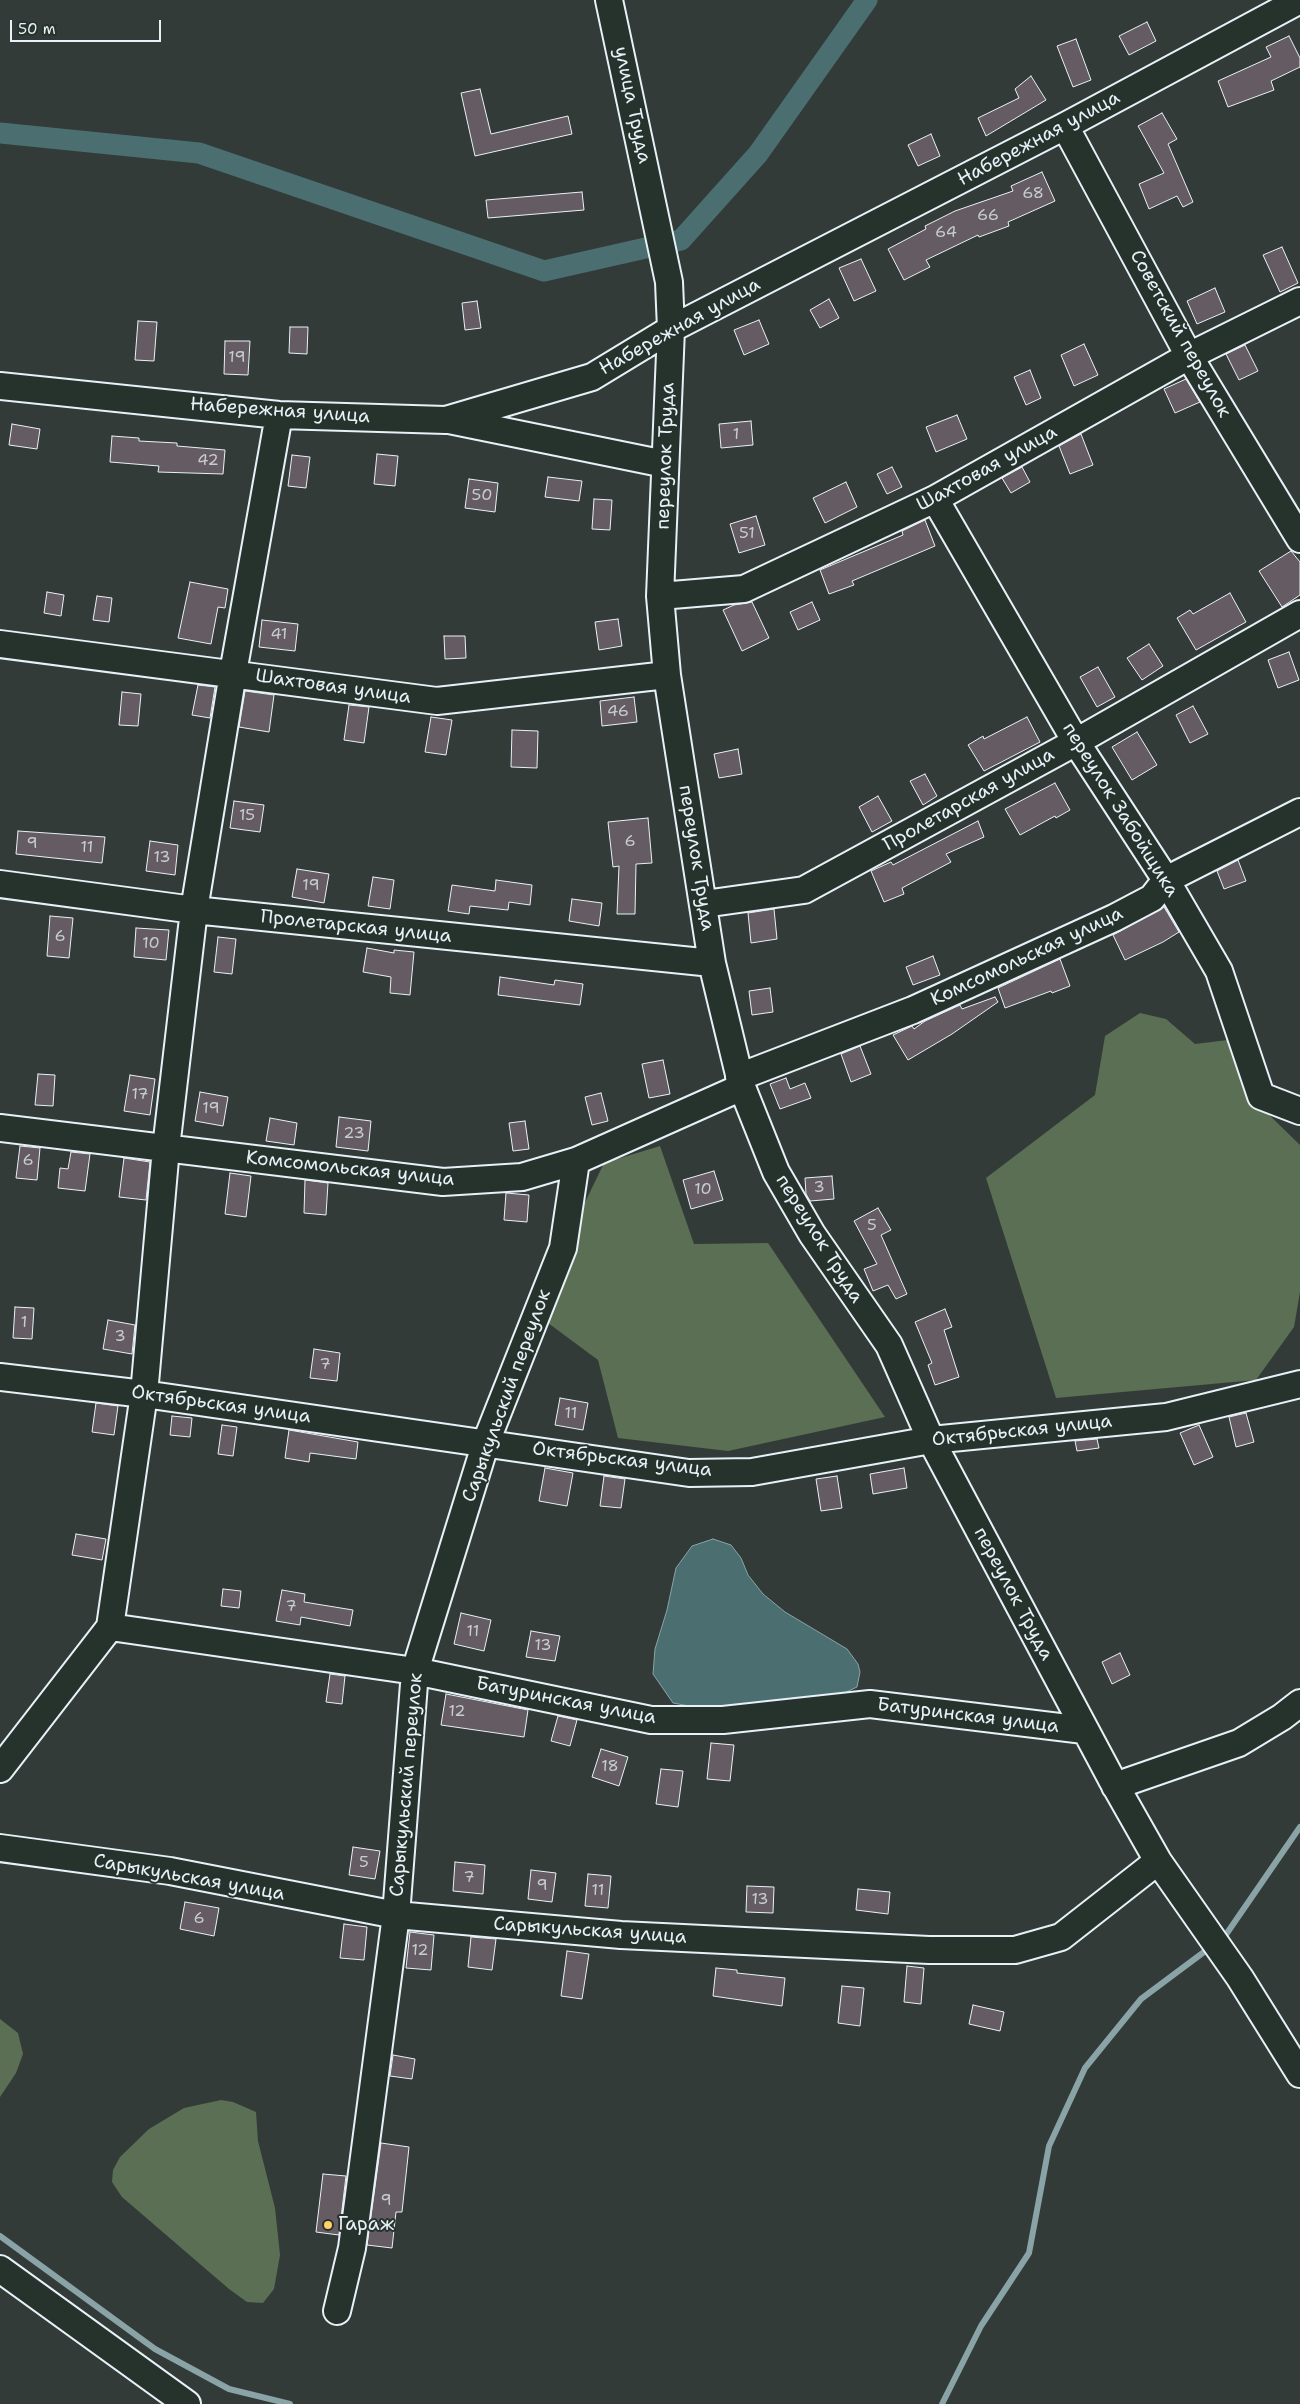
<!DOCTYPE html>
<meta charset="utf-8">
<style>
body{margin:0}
#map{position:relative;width:1300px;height:2404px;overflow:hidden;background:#333b38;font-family:"Shantell Sans",sans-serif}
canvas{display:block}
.scale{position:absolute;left:10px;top:20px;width:151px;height:22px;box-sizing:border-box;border:2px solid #e8f1f8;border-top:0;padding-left:6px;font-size:15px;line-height:18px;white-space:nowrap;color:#e8f1f8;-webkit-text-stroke:4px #26332d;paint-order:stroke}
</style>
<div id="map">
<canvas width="1300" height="2404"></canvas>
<div class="scale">50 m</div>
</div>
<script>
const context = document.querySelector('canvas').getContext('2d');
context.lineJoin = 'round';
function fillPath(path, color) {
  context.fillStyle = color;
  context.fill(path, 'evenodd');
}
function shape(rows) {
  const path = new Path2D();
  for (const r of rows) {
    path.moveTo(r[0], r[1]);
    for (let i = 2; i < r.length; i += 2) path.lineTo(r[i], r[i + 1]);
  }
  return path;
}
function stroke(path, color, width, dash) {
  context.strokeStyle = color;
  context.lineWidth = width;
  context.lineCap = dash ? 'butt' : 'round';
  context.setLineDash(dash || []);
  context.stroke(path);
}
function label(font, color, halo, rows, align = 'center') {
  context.font = font + ' "Shantell Sans",sans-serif';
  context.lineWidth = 4;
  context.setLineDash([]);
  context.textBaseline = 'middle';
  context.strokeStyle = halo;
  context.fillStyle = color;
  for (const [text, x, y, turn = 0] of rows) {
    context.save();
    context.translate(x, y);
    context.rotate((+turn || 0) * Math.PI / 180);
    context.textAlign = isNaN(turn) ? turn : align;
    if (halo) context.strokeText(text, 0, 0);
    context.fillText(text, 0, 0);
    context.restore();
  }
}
const green = shape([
 [1140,1013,1166,1019,1195,1044,1228,1040,1258,1104,1300,1145,1300,1292,1294,1327,1256,1380,1056,1398,986,1178,1095,1095,1105,1036],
 [660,1146,694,1244,768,1243,885,1417,728,1451,618,1438,598,1360,544,1320,576,1221,604,1163],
 [0,2019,18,2033,23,2054,16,2073,0,2097],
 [221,2100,233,2102,256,2112,258,2141,275,2208,280,2255,274,2289,263,2303,247,2302,229,2289,122,2197,112,2182,113,2170,120,2157,149,2129,184,2108]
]);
const water = shape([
 [713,1539,731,1545,741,1558,748,1575,763,1594,785,1612,847,1649,858,1664,860,1672,857,1687,838,1696,717,1711,673,1703,653,1674,655,1649,667,1610,676,1568,692,1546,713,1539]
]);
const stream = shape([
 [1220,1940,1225,1936,1300,1827],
 [0,2236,155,2349,229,2389,290,2404],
 [942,2404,981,2326,1029,2253,1049,2146,1085,2068,1141,1999,1212,1946]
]);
const canal = shape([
 [0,133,199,153,544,271,681,240,758,154,867,0]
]);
const building = shape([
 [1147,22,1156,41,1129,55,1119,36,1147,22],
 [1289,36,1300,58,1300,67,1271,81,1274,90,1228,107,1218,81,1271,57,1266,47,1289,36],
 [1076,39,1091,80,1073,87,1057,46,1076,39],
 [1031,76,1046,100,986,136,978,118,1019,98,1015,89,1031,76],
 [480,89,491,134,568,116,572,134,475,156,461,93,480,89],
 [1162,113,1177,139,1168,144,1193,202,1183,207,1177,196,1149,209,1139,184,1164,173,1138,126,1162,113],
 [931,134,940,156,918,166,908,145,931,134],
 [1042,172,1055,201,1008,222,1009,226,979,237,978,235,926,260,930,267,904,280,888,249,926,229,925,226,955,211,1013,191,1011,186,1042,172],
 [582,192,584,210,488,218,486,200,582,192],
 [1282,247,1298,283,1280,292,1263,255,1282,247],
 [861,259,876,291,854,301,839,268,861,259],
 [1215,288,1225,312,1197,324,1187,301,1215,288],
 [829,299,839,318,820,328,810,310,829,299],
 [477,301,481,328,465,330,462,303,477,301],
 [759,320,769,344,744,355,734,330,759,320],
 [138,321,157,322,154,361,135,360,138,321],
 [290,327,308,327,307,354,289,353,290,327],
 [225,341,250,341,248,375,224,374,225,341],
 [1084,344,1098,375,1074,386,1061,355,1084,344],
 [1245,345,1258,371,1239,380,1226,354,1245,345],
 [1030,370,1041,398,1026,405,1014,377,1030,370],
 [1186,379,1200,402,1175,413,1164,389,1186,379],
 [957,415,967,439,936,452,926,427,957,415],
 [751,421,753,445,721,448,719,424,751,421],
 [12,424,40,429,37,449,9,445,12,424],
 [1081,434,1093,465,1070,474,1059,446,1081,434],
 [112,436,139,438,139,441,177,443,177,446,225,450,223,474,158,472,159,466,110,462,112,436],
 [377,454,398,456,395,486,374,484,377,454],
 [292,455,310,457,306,488,288,486,292,455],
 [892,467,902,487,887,494,877,474,892,467],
 [1022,467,1030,482,1011,493,1002,478,1022,467],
 [548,477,582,481,579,501,545,497,548,477],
 [469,479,498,483,495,512,465,508,469,479],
 [846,482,857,507,825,523,813,498,846,482],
 [594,499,612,500,610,530,592,529,594,499],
 [756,516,765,545,739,553,730,524,756,516],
 [925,520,935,546,852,581,854,585,829,594,820,570,903,535,902,531,925,520],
 [1291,551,1300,562,1300,595,1282,607,1259,571,1291,551],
 [190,582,228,589,225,608,218,607,211,644,178,638,190,582],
 [47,592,64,595,61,616,44,613,47,592],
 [1230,593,1246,622,1196,650,1177,618,1190,610,1193,614,1230,593],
 [97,596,112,598,109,622,93,620,97,596],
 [752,602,769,638,742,651,723,610,734,605,752,602],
 [812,602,820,620,798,630,790,612,812,602],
 [618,619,622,646,599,650,595,622,618,619],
 [262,620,298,624,295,651,259,647,262,620],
 [444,636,465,636,466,658,445,659,444,636],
 [1149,644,1163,666,1142,680,1127,658,1149,644],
 [1289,652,1299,680,1278,688,1268,660,1289,652],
 [1098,667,1115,697,1097,707,1080,677,1098,667],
 [198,685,215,687,210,718,192,715,198,685],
 [245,691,274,695,269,732,239,727,245,691],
 [122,692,141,694,138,726,119,725,122,692],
 [634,697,637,722,602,726,600,701,634,697],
 [349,705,369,707,364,743,344,740,349,705],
 [1193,706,1208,734,1190,743,1176,715,1193,706],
 [431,717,452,720,446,755,425,752,431,717],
 [1027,717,1040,742,984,771,968,745,983,736,984,739,1027,717],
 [512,730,538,731,537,768,511,767,512,730],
 [1137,732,1157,765,1132,780,1112,747,1137,732],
 [738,749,742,774,719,778,714,754,738,749],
 [925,774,937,796,923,805,910,781,925,774],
 [1055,783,1070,810,1056,818,1055,816,1020,835,1005,809,1055,783],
 [878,796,892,821,872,832,859,807,878,796],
 [234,801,264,805,260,832,230,828,234,801],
 [648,818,652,863,636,864,635,914,617,914,619,866,613,867,608,822,648,818],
 [978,821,984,837,946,854,951,862,902,888,904,894,884,902,871,871,891,862,893,865,978,821],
 [18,831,105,837,102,863,16,854,18,831],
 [150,841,178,845,175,875,146,871,150,841],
 [1238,860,1246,881,1224,889,1217,871,1238,860],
 [297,869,329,874,324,903,292,897,297,869],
 [373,877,394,880,390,909,368,906,373,877],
 [496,880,532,885,530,905,509,902,508,910,470,906,469,914,448,911,452,885,495,891,496,880],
 [572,899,602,903,599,926,569,921,572,899],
 [1164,907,1179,932,1163,942,1125,960,1113,935,1164,907],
 [774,909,777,939,751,943,748,913,774,909],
 [50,916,73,918,69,958,47,956,50,916],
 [136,928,169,930,166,960,134,957,136,928],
 [218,937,236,939,232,974,214,972,218,937],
 [367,948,394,953,394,950,414,952,410,995,390,993,391,977,363,972,367,948],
 [933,956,940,975,913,985,906,967,933,956],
 [1060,959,1070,986,1052,993,1051,991,1005,1008,998,988,1060,959],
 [500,977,554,985,555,980,583,984,580,1005,498,995,500,977],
 [770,988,773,1012,752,1015,749,991,770,988],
 [995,997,998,1002,952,1034,908,1060,893,1035,912,1026,914,1029,925,1021,960,1005,962,1009,995,997],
 [860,1046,871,1074,851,1082,841,1054,860,1046],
 [663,1060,670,1094,649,1098,642,1064,663,1060],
 [38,1074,55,1075,53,1106,35,1105,38,1074],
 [130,1075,155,1079,150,1115,124,1111,130,1075],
 [786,1078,790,1089,805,1083,811,1098,780,1109,770,1084,786,1078],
 [200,1092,228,1097,223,1126,195,1121,200,1092],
 [601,1093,608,1121,592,1125,585,1097,601,1093],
 [339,1117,371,1121,368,1151,336,1147,339,1117],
 [270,1118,297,1123,294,1145,266,1141,270,1118],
 [525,1121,529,1149,513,1151,509,1123,525,1121],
 [20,1146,40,1148,37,1180,16,1178,20,1146],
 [71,1152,90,1154,85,1191,58,1188,60,1168,68,1169,71,1152],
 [124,1158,150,1162,146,1200,119,1197,124,1158],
 [714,1171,723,1200,691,1209,683,1180,714,1171],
 [230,1173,251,1176,246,1217,225,1214,230,1173],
 [832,1176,834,1199,810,1201,806,1194,805,1178,832,1176],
 [305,1180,328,1183,326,1215,304,1213,305,1180],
 [506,1193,529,1195,527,1222,504,1220,506,1193],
 [878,1208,891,1230,881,1235,907,1294,896,1299,888,1285,873,1291,864,1269,877,1264,854,1221,878,1208],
 [15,1307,34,1308,32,1339,13,1338,15,1307],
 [945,1309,952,1327,944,1330,959,1377,935,1385,928,1365,932,1363,915,1322,945,1309],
 [108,1320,135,1325,132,1354,103,1349,108,1320],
 [314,1349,340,1353,337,1381,310,1378,314,1349],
 [560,1398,588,1403,583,1430,555,1425,560,1398],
 [96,1403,118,1406,114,1435,92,1432,96,1403],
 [1246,1413,1254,1442,1236,1447,1229,1417,1246,1413],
 [172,1416,192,1418,190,1437,170,1435,172,1416],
 [222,1425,237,1427,233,1456,218,1454,222,1425],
 [1199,1425,1213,1457,1194,1465,1180,1433,1199,1425],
 [289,1430,358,1442,356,1459,310,1453,309,1462,285,1458,289,1430],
 [1097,1439,1099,1448,1077,1451,1075,1441,1097,1439],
 [545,1468,573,1473,567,1506,539,1501,545,1468],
 [904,1468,907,1488,873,1494,870,1474,904,1468],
 [604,1476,625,1479,621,1508,600,1506,604,1476],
 [837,1476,842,1508,821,1511,816,1479,837,1476],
 [76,1534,106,1539,102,1560,72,1555,76,1534],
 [223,1589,241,1591,239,1608,221,1606,223,1589],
 [282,1590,305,1594,304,1602,353,1610,350,1626,301,1617,300,1625,276,1621,282,1590],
 [461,1613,491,1620,484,1651,454,1644,461,1613],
 [531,1631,560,1636,555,1661,526,1657,531,1631],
 [1120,1653,1130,1675,1112,1684,1102,1662,1120,1653],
 [330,1674,345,1676,342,1704,326,1702,330,1674],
 [446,1694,528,1710,524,1737,441,1725,446,1694],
 [558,1716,577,1720,570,1746,551,1741,558,1716],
 [711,1743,734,1745,730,1781,707,1779,711,1743],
 [601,1749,628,1757,619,1786,592,1777,601,1749],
 [661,1769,683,1771,678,1807,656,1804,661,1769],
 [353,1847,380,1851,375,1879,349,1875,353,1847],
 [455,1862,485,1865,483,1894,453,1891,455,1862],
 [531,1870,556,1873,552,1902,528,1899,531,1870],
 [588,1874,611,1876,608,1908,585,1906,588,1874],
 [747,1886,774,1887,773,1913,746,1912,747,1886],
 [858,1889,890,1892,888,1914,856,1910,858,1889],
 [185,1902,219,1908,214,1936,180,1929,185,1902],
 [344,1924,367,1927,364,1960,340,1958,344,1924],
 [410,1932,434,1935,431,1970,406,1968,410,1932],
 [471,1937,496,1939,492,1970,468,1967,471,1937],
 [567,1951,589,1954,582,1999,561,1996,567,1951],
 [907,1966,924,1968,921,2004,904,2002,907,1966],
 [716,1968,737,1970,737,1973,785,1978,782,2006,713,1996,716,1968],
 [842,1986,864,1988,860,2026,838,2023,842,1986],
 [973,2005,1004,2012,1000,2031,969,2024,973,2005],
 [393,2055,415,2059,412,2079,390,2076,393,2055],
 [381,2143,409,2147,402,2212,396,2212,392,2248,367,2245,381,2143],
 [323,2174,346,2176,339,2235,316,2232,323,2174]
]);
const minor = shape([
 [609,0,669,282,671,329,660,596,667,675,712,963,742,1087,776,1172,812,1234,889,1345,931,1440,1111,1778,1158,1861,1240,1978,1300,2074],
 [1065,126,1189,356,1300,539],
 [0,386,279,415,446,420,592,377,671,329,1065,126,1300,0],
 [449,420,665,464],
 [935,499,1076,742,1166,880,1219,971,1261,1096,1300,1111],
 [660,596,744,589,935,499,1189,356,1300,301],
 [0,644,437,701,667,675],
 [0,884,194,910,712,963],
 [704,904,804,890,1076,742,1300,614],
 [739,1077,913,1010,1114,918,1152,898,1166,880,1300,812],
 [0,1128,443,1182,522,1177,576,1161,742,1087],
 [0,1377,144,1394,689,1473,752,1472,931,1440,1166,1417,1300,1384],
 [110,1627,415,1671,651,1720,723,1720,870,1704,1084,1730],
 [0,1769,110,1627,144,1394,166,1148,194,910,233,673,279,415],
 [1115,1786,1239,1743,1282,1717,1300,1703],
 [0,1848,170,1871,396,1915,621,1935,929,1950,1015,1950,1061,1937,1158,1861],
 [0,2269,187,2404],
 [337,2311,352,2248,396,1915,415,1671,486,1442,563,1248,576,1161]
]);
const markers = [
 [328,2225,5,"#ffd166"]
];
const numberNames = [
 ["68",1033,194],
 ["66",988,216],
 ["64",946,233],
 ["19",237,358],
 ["1",736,435],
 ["42",208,461],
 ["50",482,496],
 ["51",747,534],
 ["41",279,635],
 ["46",618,712],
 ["15",247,816],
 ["6",630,842],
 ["9",32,844],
 ["11",87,848],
 ["13",162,858],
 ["19",311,886],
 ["6",60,937],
 ["10",151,944],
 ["17",140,1095],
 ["19",211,1109],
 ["23",354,1134],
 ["6",28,1161],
 ["3",819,1188],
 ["10",703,1190],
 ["5",872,1226],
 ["1",24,1323],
 ["3",120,1337],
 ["7",325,1365],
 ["11",571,1414],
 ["7",291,1607],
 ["11",473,1632],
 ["13",543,1646],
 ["12",457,1712],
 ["18",610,1767],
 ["5",364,1863],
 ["7",469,1878],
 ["9",542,1886],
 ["11",598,1891],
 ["13",760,1900],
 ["6",199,1919],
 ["12",420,1951],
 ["9",386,2201]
];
const streetNames = [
 ["улица Труда",632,105,78],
 ["Набережная улица",1039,139,-28],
 ["Набережная улица",680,327,-29],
 ["Советский переулок",1180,334,61],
 ["Набережная улица",280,411,4],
 ["переулок Труда",666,456,-88],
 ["Шахтовая улица",987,469,-29],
 ["Шахтовая улица",333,687,8],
 ["Пролетарская улица",969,800,-29],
 ["переулок Забойщика",1120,810,58],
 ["переулок Труда",696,858,81],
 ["Пролетарская улица",356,927,6],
 ["Комсомольская улица",1027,957,-25],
 ["Комсомольская улица",350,1169,6],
 ["переулок Труда",819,1239,58],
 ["Сарыкульский переулок",507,1396,-70],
 ["Октябрьская улица",221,1405,8],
 ["Октябрьская улица",1022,1431,-6],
 ["Октябрьская улица",622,1460,7],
 ["переулок Труда",1013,1594,62],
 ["Батуринская улица",566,1701,11],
 ["Батуринская улица",968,1716,7],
 ["Сарыкульский переулок",407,1785,-85],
 ["Сарыкульская улица",189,1878,10],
 ["Сарыкульская улица",590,1931,4]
];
const poiNames = [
 ["Гараж",338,2225]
];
fillPath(green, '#5a6f53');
fillPath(water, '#4b6f71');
stroke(water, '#8aa3a7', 1);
stroke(stream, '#8aa3a7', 6);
stroke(canal, '#4b6f71', 21);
fillPath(building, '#655c63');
stroke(building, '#e8f1f8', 1);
stroke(minor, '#e8f1f8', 30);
stroke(minor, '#26332d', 26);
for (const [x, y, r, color] of markers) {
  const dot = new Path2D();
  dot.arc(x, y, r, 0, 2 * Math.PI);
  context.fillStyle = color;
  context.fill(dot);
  stroke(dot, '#26332d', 2);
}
label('16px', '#c7ccd3', null, numberNames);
label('19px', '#e8f1f8', '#26332d', streetNames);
label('19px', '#e8f1f8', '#26332d', poiNames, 'left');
</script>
